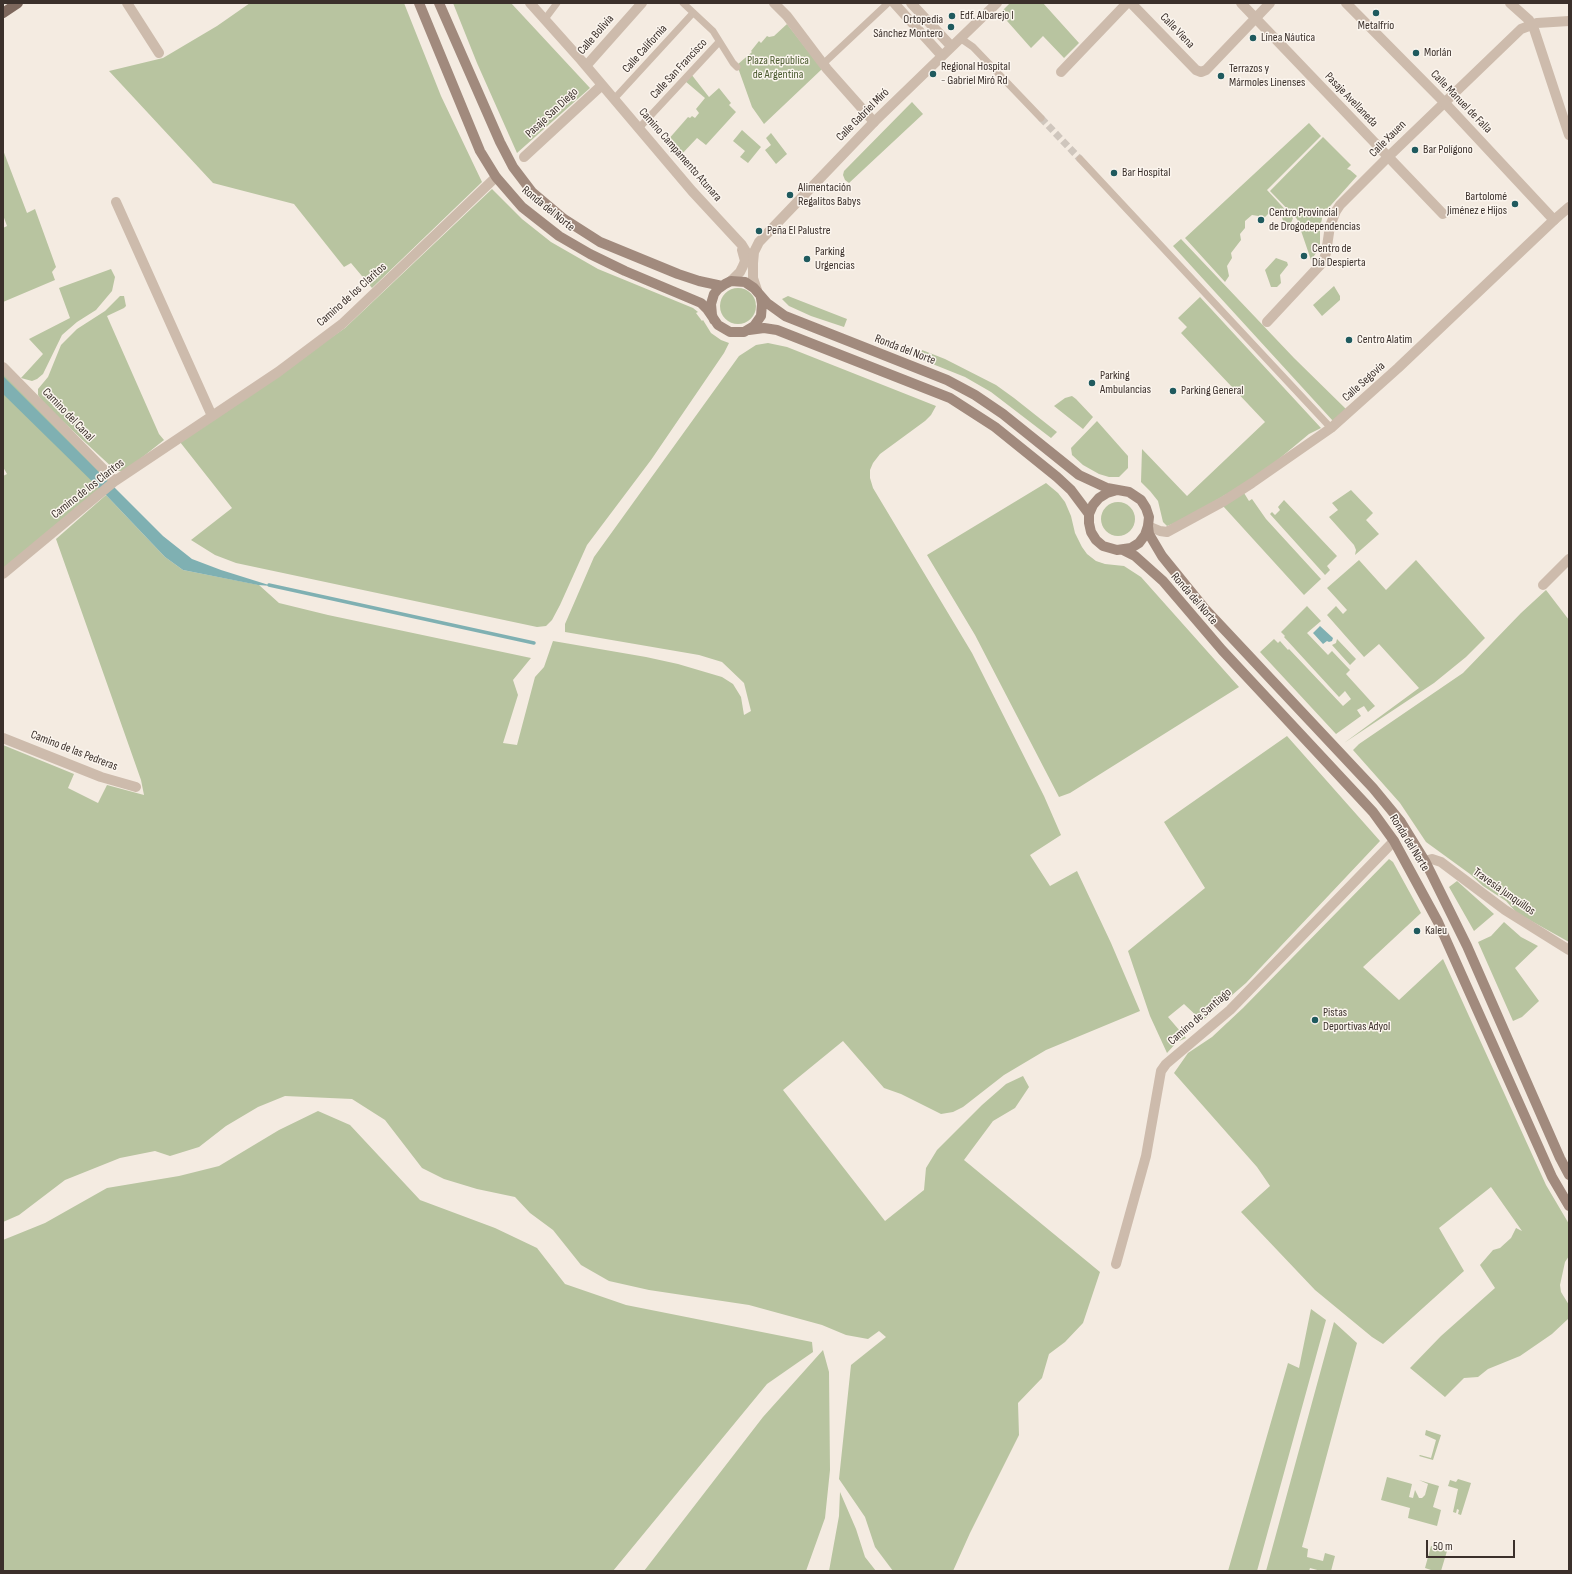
<!DOCTYPE html>
<meta charset="utf-8">
<style>
body{margin:0}
#map{position:relative;width:1572px;height:1574px;overflow:hidden;background:#f4ebe1;font-family:"Sofia Sans Condensed",sans-serif}
canvas{display:block}
.frame{position:absolute;inset:0;border:4px solid #3b302b;pointer-events:none}
.scale{position:absolute;left:1426px;top:1540px;width:89px;height:18px;box-sizing:border-box;border:2px solid #3b302b;border-top:0;padding-left:5px;font-size:12px;line-height:14px;white-space:nowrap;color:#3b302b;-webkit-text-stroke:3px #fbf5ee;paint-order:stroke}
</style>
<div id="map">
<canvas width="1572" height="1574"></canvas>
<div class="frame"></div>
<div class="scale">50 m</div>
</div>
<script>
const context = document.querySelector('canvas').getContext('2d');
context.lineJoin = 'round';
function fillPath(path, color) {
  context.fillStyle = color;
  context.fill(path, 'evenodd');
}
function shape(rows) {
  const path = new Path2D();
  for (const r of rows) {
    if (r.length === 3) {
      path.moveTo(r[0] + r[2], r[1]);
      path.arc(r[0], r[1], r[2], 0, 2 * Math.PI);
      continue;
    }
    path.moveTo(r[0], r[1]);
    for (let i = 2; i < r.length; i += 2) path.lineTo(r[i], r[i + 1]);
  }
  return path;
}
function stroke(path, color, width, dash) {
  context.strokeStyle = color;
  context.lineWidth = width;
  context.lineCap = dash ? 'butt' : 'round';
  context.setLineDash(dash || []);
  context.stroke(path);
}
function label(font, color, halo, rows, align = 'center') {
  context.font = font + ' "Sofia Sans Condensed",sans-serif';
  context.lineWidth = 3;
  context.setLineDash([]);
  context.textBaseline = 'middle';
  context.strokeStyle = halo;
  context.fillStyle = color;
  for (const [text, x, y, turn = 0] of rows) {
    context.save();
    context.translate(x, y);
    context.rotate((+turn || 0) * Math.PI / 180);
    context.textAlign = isNaN(turn) ? turn : align;
    if (halo) context.strokeText(text, 0, 0);
    context.fillText(text, 0, 0);
    context.restore();
  }
}
const green = shape([
 [250,3,404,3,441,96,482,182,372,288,351,263,344,267,294,204,213,183,109,71,163,58,217,26],
 [453,3,511,3,590,88,517,153,477,63],
 [1010,3,1043,3,1079,43,1064,58,1043,36,1031,48,1000,13],
 [787,24,822,69,764,124,752,107,737,65,752,52,751,51,759,41,761,43,767,36,769,37,774,36],
 [691,74,709,97,719,88,731,103,729,105,736,112,706,145,697,138,680,156,667,141,688,117,690,118,692,116,695,118,699,113,696,109,705,98,685,81],
 [912,102,923,114,849,183,845,180,843,175,844,171],
 [1309,123,1321,136,1267,190,1293,218,1291,223,1284,224,1281,214,1270,212,1265,217,1252,215,1245,221,1245,228,1240,234,1241,240,1231,253,1232,258,1227,266,1229,276,1225,282,1185,238],
 [742,130,761,147,748,163,740,157,745,151,733,141],
 [771,133,787,154,776,164,765,150,771,145,766,138],
 [1323,137,1351,165,1347,169,1350,170,1357,176,1323,214,1320,228,1320,245,1316,253,1311,260,1297,219,1270,191],
 [3,150,27,213,35,209,56,267,52,272,55,280,3,302,3,228,7,226,3,215],
 [492,189,522,219,551,242,598,269,693,308,698,312,696,313,702,321,703,320,711,333,721,340,729,343,724,353,651,460,587,545,560,605,552,620,546,626,537,627,236,563,215,555,191,540,232,508,180,442,345,328],
 [1181,239,1294,358,1347,410,1333,421,1173,246],
 [1276,258,1287,262,1288,265,1280,275,1281,283,1277,287,1271,287,1265,270],
 [111,269,115,277,112,291,96,310,77,322,62,335,43,374,37,379,32,381,21,378,43,354,29,339,70,318,59,288],
 [1334,286,1340,296,1340,300,1322,316,1313,305],
 [738,306,18],
 [120,296,124,296,126,306,124,308,107,316,159,434,164,440,125,471,116,471,43,403,38,395,38,389,48,377,61,345,77,329,105,311],
 [788,296,847,319,844,327,811,316,789,306,782,299],
 [1200,297,1321,428,1309,434,1262,473,1183,520,1167,526,1163,522,1158,501,1150,491,1141,482,1142,449,1187,496,1265,422,1181,333,1187,327,1178,318],
 [768,343,787,347,936,406,931,415,925,421,880,454,873,463,870,470,870,478,873,488,972,653,1044,796,1061,835,1030,855,1050,886,1077,871,1111,943,1140,1011,1046,1050,1004,1075,963,1107,953,1112,941,1114,901,1094,884,1088,843,1041,783,1090,885,1221,924,1190,926,1168,937,1150,982,1105,1006,1084,1023,1076,1029,1087,1015,1108,993,1121,964,1160,1100,1272,1083,1323,1065,1342,1049,1354,1042,1378,1018,1403,1019,1435,970,1533,953,1571,893,1571,875,1547,865,1517,839,1479,851,1365,886,1337,879,1331,868,1339,846,1335,822,1325,749,1305,649,1290,609,1281,581,1265,553,1230,530,1213,515,1197,477,1189,444,1179,422,1168,385,1120,352,1099,285,1096,258,1107,226,1126,199,1147,170,1156,155,1151,120,1158,65,1180,19,1215,3,1222,3,745,74,774,68,788,98,803,107,785,144,795,141,780,56,539,106,495,165,557,183,570,259,585,279,603,328,615,531,658,513,680,518,695,503,743,517,745,535,677,544,667,553,641,646,657,678,664,722,677,733,684,741,697,744,715,751,711,744,683,722,662,699,655,565,632,565,624,594,557,739,356,756,345],
 [922,350,945,359,996,385,1014,398,1057,432,1051,438,991,392,965,377,920,359],
 [3,371,111,482,3,569,3,476,7,474,3,467],
 [1072,396,1076,399,1093,417,1083,429,1054,406,1065,398],
 [1097,421,1128,456,1128,468,1119,477,1109,477,1099,474,1083,465,1072,455,1071,448],
 [1046,483,1058,493,1065,502,1071,516,1075,533,1082,547,1087,554,1096,561,1105,564,1124,566,1141,577,1239,687,1070,793,1059,797,975,635,927,555],
 [1351,490,1373,513,1366,520,1379,534,1355,555,1356,550,1354,545,1329,517,1338,510,1332,503],
 [1244,493,1249,501,1252,499,1266,519,1321,579,1304,595,1223,506],
 [1284,500,1337,556,1327,566,1330,570,1325,575,1270,514,1272,512,1275,515,1280,510,1278,507],
 [1118,519,17],
 [1359,560,1386,590,1416,560,1485,638,1466,657,1434,683,1344,743,1419,688,1379,644,1364,657,1327,615,1336,606,1343,614,1347,610,1327,588],
 [1546,590,1569,620,1569,942,1517,913,1506,901,1483,886,1470,874,1426,842,1400,803,1353,750,1359,744,1463,673,1521,613],
 [1307,606,1321,621,1307,633,1328,655,1332,651,1350,670,1346,674,1375,706,1368,712,1364,706,1357,710,1361,716,1336,734,1260,652,1274,639,1278,643,1280,641,1288,650,1289,649,1343,706,1351,699,1345,691,1339,697,1284,637,1285,636,1281,632],
 [1337,639,1356,659,1350,665,1332,645,1336,643],
 [1287,736,1380,841,1246,983,1202,1021,1184,1004,1168,1017,1186,1038,1177,1042,1167,1053,1150,1016,1128,951,1205,888,1164,822],
 [1389,859,1393,862,1421,913,1363,967,1399,1000,1443,959,1546,1185,1569,1224,1569,1256,1565,1262,1560,1285,1561,1292,1569,1305,1569,1318,1552,1334,1520,1356,1488,1369,1478,1377,1464,1378,1445,1397,1410,1368,1441,1336,1495,1288,1480,1265,1493,1250,1500,1248,1511,1238,1516,1228,1522,1231,1491,1187,1439,1228,1464,1271,1383,1344,1372,1337,1315,1290,1241,1212,1270,1186,1257,1167,1174,1073,1188,1053,1212,1037,1243,1008],
 [1457,881,1494,914,1474,931,1449,887],
 [1504,922,1521,937,1538,946,1515,968,1539,1001,1522,1017,1513,1021,1478,942,1491,936],
 [318,1111,350,1125,420,1200,495,1228,537,1248,565,1284,626,1305,812,1342,813,1352,767,1384,613,1571,3,1571,3,1240,45,1223,107,1188,179,1176,219,1166,279,1130],
 [1311,1309,1326,1320,1257,1571,1228,1571,1288,1363,1299,1368],
 [1334,1322,1357,1343,1302,1547,1308,1549,1307,1557,1323,1561,1325,1553,1335,1556,1331,1571,1321,1571,1310,1568,1309,1571,1266,1571],
 [823,1350,829,1372,830,1470,825,1518,806,1571,644,1571,763,1417],
 [1426,1430,1441,1435,1433,1460,1419,1456,1420,1455,1431,1458,1436,1440,1425,1435],
 [1387,1477,1412,1484,1409,1497,1413,1498,1415,1490,1419,1498,1422,1498,1425,1495,1428,1484,1419,1480,1439,1486,1433,1507,1441,1510,1437,1526,1408,1518,1410,1508,1381,1500],
 [1458,1479,1471,1483,1461,1515,1458,1514,1459,1510,1457,1509,1456,1513,1453,1512,1458,1489,1448,1486,1450,1480,1456,1482],
 [840,1492,856,1529,865,1557,876,1571,829,1571,839,1516],
 [1431,1546,1447,1551,1441,1571,1434,1571,1425,1568]
]);
const water = shape([
 [3,376,163,536,192,559,221,570,272,586,258,585,183,570,165,557,106,495,3,394],
 [1320,626,1333,638,1332,641,1329,642,1327,641,1323,644,1313,633]
]);
const stream = shape([
 [269,585,534,643]
]);
const pedestrianTunnel = shape([
 [1041,118,1080,159]
]);
const pedestrian = shape([
 [683,3,713,31,733,63,737,67],
 [545,19,557,3],
 [960,38,973,47,1041,118],
 [823,64,888,3],
 [614,99,693,13],
 [639,128,719,42],
 [1080,159,1331,428]
]);
const minor = shape([
 [127,3,159,53],
 [530,3,581,60,692,191,742,245,753,263],
 [774,3,787,16,827,69,874,122],
 [1131,3,1196,70,1201,72,1206,70,1270,3],
 [1241,3,1443,214],
 [1510,3,1529,20,1534,29,1569,135],
 [586,66,642,3],
 [1061,72,1127,3],
 [524,157,602,85],
 [116,202,212,416],
 [731,281,740,272,743,266,745,261,742,250],
 [1267,322,1323,262,1326,253,1330,226,1336,211,1340,205,1388,157,1521,29,1537,23,1569,21],
 [3,367,115,481],
 [1148,526,1160,531,1167,532,1224,501,1252,483,1331,428,1398,368,1554,220],
 [3,574,115,481,278,372,342,324,496,177],
 [1543,585,1569,559],
 [3,738,101,777,136,787],
 [1425,861,1432,859,1441,862,1505,910,1569,950],
 [1116,1264,1146,1156,1161,1071,1166,1064,1230,1010,1394,841]
]);
const tertiary = shape([
 [894,3,942,56],
 [911,3,951,46],
 [1346,3,1444,102,1554,220,1569,207],
 [757,290,753,278,753,263,754,252,759,242,874,122,997,3]
]);
const secondary = shape([
 [419,3,480,151,496,177,522,207,559,236,590,254,625,271,701,303,707,309,718,325,730,332,744,332,754,326,761,316,762,304,761,298],
 [439,3,500,142,513,167,532,192,564,219,600,242,678,274,699,281,722,286],
 [714,320,712,315,711,304,714,294,718,289,725,284,731,281,745,282,754,288,767,303,785,316,947,380,975,395,1003,414,1079,475,1107,488,1129,492,1141,500,1146,508,1149,517,1148,526,1145,535,1139,543,1131,548,1117,550,1103,546,1096,540,1091,532,1089,523,1089,514,1093,505,1099,498,1107,493,1117,490],
 [749,330,764,328,777,330,950,398,995,427,1057,477,1071,490,1089,514],
 [1148,526,1149,534,1162,556,1205,609,1373,788,1401,822,1425,861,1467,946,1560,1158,1569,1175],
 [1123,550,1135,556,1163,581,1222,650,1373,812,1394,841,1438,922,1552,1177,1569,1206]
]);
const primary = shape([
 [3,13,18,3]
]);
const markers = [
 [1376,13,4,"#1f5a5e"],
 [952,16,4,"#1f5a5e"],
 [951,27,4,"#1f5a5e"],
 [1253,38,4,"#1f5a5e"],
 [1416,53,4,"#1f5a5e"],
 [933,74,4,"#1f5a5e"],
 [1221,76,4,"#1f5a5e"],
 [1415,150,4,"#1f5a5e"],
 [1114,173,4,"#1f5a5e"],
 [790,195,4,"#1f5a5e"],
 [1515,204,4,"#1f5a5e"],
 [1261,220,4,"#1f5a5e"],
 [759,231,4,"#1f5a5e"],
 [1304,256,4,"#1f5a5e"],
 [807,259,4,"#1f5a5e"],
 [1349,340,4,"#1f5a5e"],
 [1092,383,4,"#1f5a5e"],
 [1173,391,4,"#1f5a5e"],
 [1417,931,4,"#1f5a5e"],
 [1315,1020,4,"#1f5a5e"]
];
const poiNames = [
 ["Edf. Albarejo I",960,16],
 ["Ortopedia",943,20,"right"],
 ["Sánchez Montero",943,34,"right"],
 ["Metalfrío",1376,26,"center"],
 ["Línea Náutica",1261,38],
 ["Morlán",1424,53],
 ["Regional Hospital",941,67],
 ["- Gabriel Miró Rd",941,81],
 ["Terrazos y",1229,69],
 ["Mármoles Linenses",1229,83],
 ["Bar Polígono",1423,150],
 ["Bar Hospital",1122,173],
 ["Alimentación",798,188],
 ["Regalitos Babys",798,202],
 ["Bartolomé",1507,197,"right"],
 ["Jiménez e Hijos",1507,211,"right"],
 ["Centro Provincial",1269,213],
 ["de Drogodependencias",1269,227],
 ["Peña El Palustre",767,231],
 ["Centro de",1312,249],
 ["Día Despierta",1312,263],
 ["Parking",815,252],
 ["Urgencias",815,266],
 ["Centro Alatim",1357,340],
 ["Parking",1100,376],
 ["Ambulancias",1100,390],
 ["Parking General",1181,391],
 ["Kaleu",1425,931],
 ["Pistas",1323,1013],
 ["Deportivas Adyol",1323,1027]
];
const streetNames = [
 ["Calle Viena",1177,31,46],
 ["Calle Bolivia",596,35,-49],
 ["Calle California",645,49,-48],
 ["Calle San Francisco",679,69,-47],
 ["Pasaje Avellaneda",1351,100,46],
 ["Calle Manuel de Falla",1461,102,46],
 ["Pasaje San Diego",552,113,-43],
 ["Calle Gabriel Miró",863,115,-45],
 ["Calle Xauen",1388,139,-45],
 ["Camino Campamento Atunara",680,155,49],
 ["Ronda del Norte",548,209,39],
 ["Camino de los Claritos",352,295,-42],
 ["Ronda del Norte",905,350,21],
 ["Calle Segovia",1364,382,-42],
 ["Camino del Canal",68,415,46],
 ["Camino de los Claritos",88,489,-38],
 ["Ronda del Norte",1194,599,49],
 ["Camino de las Pedreras",74,751,21],
 ["Ronda del Norte",1409,843,58],
 ["Travesía Junquillos",1504,892,35],
 ["Camino de Santiago",1200,1017,-41]
];
const parkNames = [
 ["Plaza República",778,61],
 ["de Argentina",778,75]
];
fillPath(green, '#b8c4a0');
fillPath(water, '#7fb0b2');
stroke(stream, '#7fb0b2', 3.5);
stroke(pedestrianTunnel, '#cfc6bd', 7, [7, 3.5]);
stroke(pedestrian, '#cdbbac', 7);
stroke(minor, '#cdbbac', 10);
stroke(tertiary, '#cdbbac', 10);
stroke(secondary, '#a18a7d', 10);
stroke(primary, '#7d675c', 10);
for (const [x, y, r, color] of markers) {
  const dot = new Path2D();
  dot.arc(x, y, r, 0, 2 * Math.PI);
  context.fillStyle = color;
  context.fill(dot);
  stroke(dot, '#fbf5ee', 1.5);
}
label('12px', '#3b302b', '#fbf5ee', poiNames, 'left');
label('12px', '#3b302b', '#fbf5ee', streetNames);
label('12px', '#4a5a2e', '#fbf5ee', parkNames);
</script>
